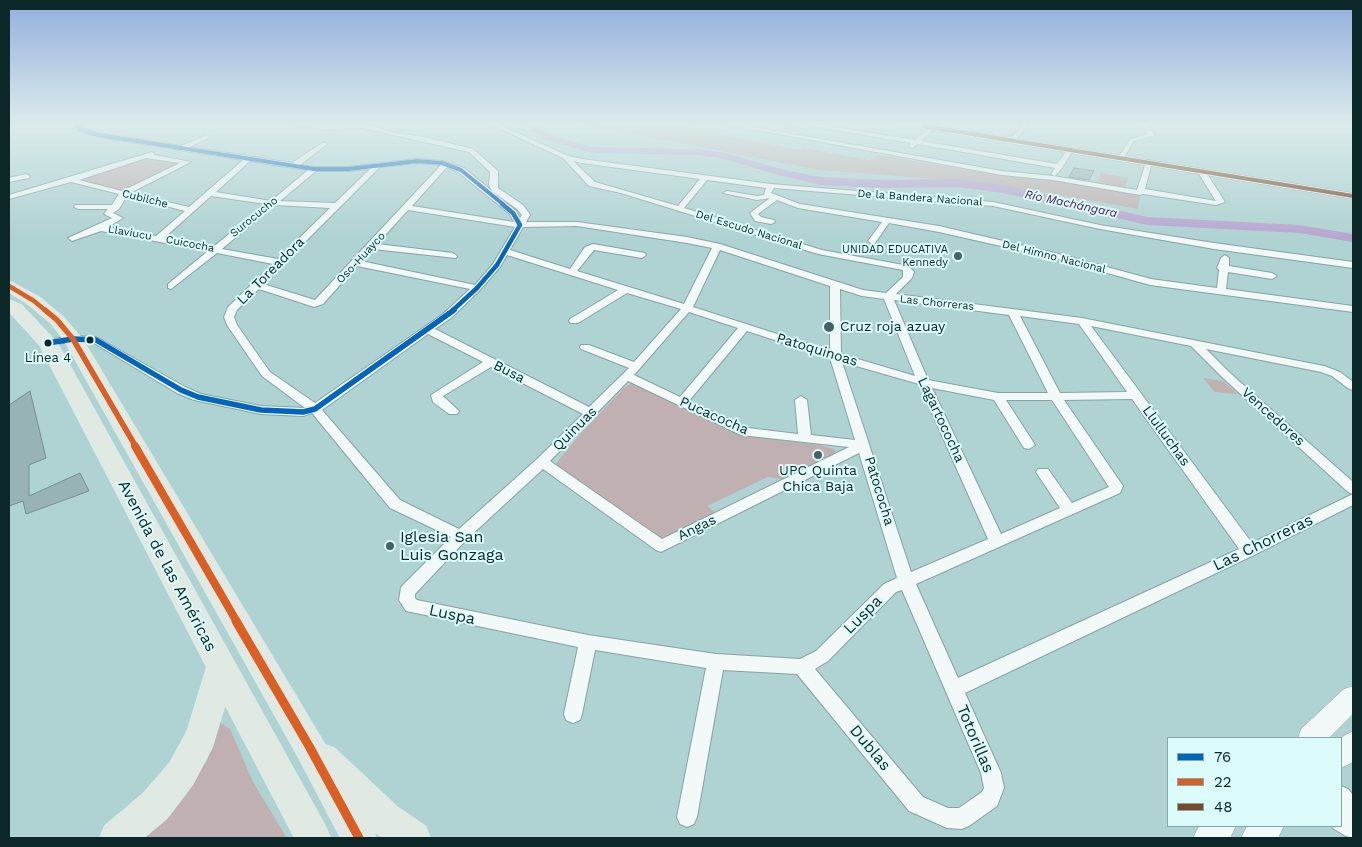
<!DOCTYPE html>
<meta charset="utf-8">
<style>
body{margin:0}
#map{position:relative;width:1362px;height:847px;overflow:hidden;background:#afd2d2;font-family:"Work Sans",sans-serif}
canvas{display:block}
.frame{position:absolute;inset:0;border:10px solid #0c2727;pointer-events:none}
.legend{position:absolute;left:1167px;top:737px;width:175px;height:90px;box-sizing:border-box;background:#dcfbfb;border:1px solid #89a6a6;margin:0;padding:6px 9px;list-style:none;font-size:15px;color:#0c2727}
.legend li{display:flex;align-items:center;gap:10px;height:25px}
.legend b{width:25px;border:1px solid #89a6a6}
</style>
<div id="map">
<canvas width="1362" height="847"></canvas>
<div class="frame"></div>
<ul class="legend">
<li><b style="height:6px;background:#0065bd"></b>76</li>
<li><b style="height:6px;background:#db5f22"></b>22</li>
<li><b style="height:6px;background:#7a4b2a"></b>48</li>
</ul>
</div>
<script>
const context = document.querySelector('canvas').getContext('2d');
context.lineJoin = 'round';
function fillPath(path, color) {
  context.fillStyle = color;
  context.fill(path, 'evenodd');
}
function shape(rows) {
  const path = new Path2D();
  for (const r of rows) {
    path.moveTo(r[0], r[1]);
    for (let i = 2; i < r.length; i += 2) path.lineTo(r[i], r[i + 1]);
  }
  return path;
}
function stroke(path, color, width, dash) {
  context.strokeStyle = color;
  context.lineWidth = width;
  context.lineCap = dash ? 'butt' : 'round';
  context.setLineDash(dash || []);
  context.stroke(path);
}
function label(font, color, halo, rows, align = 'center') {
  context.font = font + ' "Work Sans",sans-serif';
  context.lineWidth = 4;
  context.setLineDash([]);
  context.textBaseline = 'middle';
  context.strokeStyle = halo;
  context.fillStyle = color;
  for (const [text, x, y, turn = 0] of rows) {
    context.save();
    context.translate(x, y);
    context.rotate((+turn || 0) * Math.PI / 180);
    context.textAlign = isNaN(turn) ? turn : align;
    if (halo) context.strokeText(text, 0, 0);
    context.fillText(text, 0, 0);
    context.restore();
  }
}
const green = shape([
 [577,123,668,123,800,150,804,148,870,160,879,155,1005,176,1066,181,1140,194,1138,209,1035,191,963,181,819,170],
 [146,157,187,162,123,191,78,180],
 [1101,173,1128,178,1125,187,1097,182],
 [1203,378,1223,381,1238,394,1215,392],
 [635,383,742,435,819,445,834,449,836,453,787,480,768,477,707,506,716,513,664,539,661,538,555,465,580,434,626,386],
 [218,721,230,729,253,782,287,838,135,838,178,800,207,761]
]);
const river = shape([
 [523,123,534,123,551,135,592,147,698,149,726,153,784,170,821,177,882,180,957,179,1003,185,1148,217,1299,225,1353,234,1353,242,1299,233,1148,225,1003,193,957,187,882,188,821,185,778,175,725,159,698,155,592,153,543,139,523,123]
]);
const building = shape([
 [1074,168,1094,171,1089,180,1069,177,1074,168],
 [30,391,46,458,29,465,29,496,80,473,89,491,26,514,23,501,9,506,9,405,30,391]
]);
const minor = shape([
 [72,123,78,123,81,128,100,133,181,146,207,135,209,136,209,138,189,147,292,163,322,143,326,143,326,145,300,165,314,167,348,167,417,159,442,161,464,168,516,211,520,218,522,215,517,209,492,191,489,185,490,172,469,152,362,128,321,129,288,123,321,125,362,124,401,134,424,137,473,149,498,171,498,188,523,205,529,213,530,215,526,222,577,222,687,237,720,244,863,290,886,293,903,277,903,270,818,254,621,193,589,186,563,158,488,123,496,123,568,156,582,159,771,184,993,202,1100,225,1214,243,1353,262,1353,268,1214,249,1100,229,993,206,774,188,771,193,800,204,939,226,1059,254,1151,279,1217,288,1219,270,1217,268,1221,258,1225,255,1229,258,1229,266,1272,273,1277,276,1272,279,1228,272,1226,289,1353,306,1353,312,1150,285,1054,258,939,232,889,223,875,243,872,244,868,241,882,222,798,208,777,200,758,214,761,217,774,220,775,222,771,224,755,221,750,213,770,198,757,200,723,193,727,191,757,196,764,195,766,188,707,180,684,208,822,250,909,266,914,272,912,278,896,294,1082,318,1324,366,1340,372,1353,382,1353,390,1349,389,1332,376,1321,372,1206,349,1230,373,1353,482,1353,494,1348,492,1222,377,1191,346,1091,326,1252,543,1353,494,1353,505,1254,555,965,693,1001,773,1004,788,997,806,969,826,962,829,947,828,909,811,797,674,723,670,697,817,694,824,687,827,680,824,677,817,706,668,595,650,582,714,580,720,573,723,566,720,564,714,578,647,406,611,399,600,401,587,451,537,390,508,312,413,303,416,261,414,194,400,177,393,94,343,73,342,44,345,43,343,48,340,73,336,96,337,185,387,201,394,261,406,305,408,262,376,227,325,224,317,228,307,273,264,217,253,171,289,168,288,168,284,208,251,101,231,72,241,68,238,112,218,104,214,108,209,78,209,74,207,75,205,112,205,119,194,71,182,9,199,9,195,152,152,154,153,154,155,191,162,130,193,189,207,243,160,99,137,77,130,72,123],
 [146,158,180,163,122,191,79,180,146,158],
 [250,161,293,168,308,170,271,201,216,192,250,161],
 [573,161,582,163,700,179,678,206,595,182,573,161],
 [417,163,441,165,315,300,263,284,380,167,417,163],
 [447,167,458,172,510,214,514,222,412,206,447,167],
 [370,169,335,203,280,201,316,171,348,171,370,169],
 [127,196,185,211,156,236,108,227,123,218,113,213,119,209,127,196],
 [211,196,266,204,213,247,164,238,211,196],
 [274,205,330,208,278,259,222,249,274,205],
 [408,210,515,227,493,264,475,285,361,261,373,249,456,258,457,256,453,253,377,244,408,210],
 [577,226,687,243,712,248,684,304,577,271,594,250,642,258,646,255,645,253,593,244,585,247,570,269,510,250,523,227,577,226],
 [720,250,830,286,830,351,693,307,720,250],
 [507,255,618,290,570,319,569,321,570,323,578,323,627,293,681,309,634,362,589,345,581,345,580,347,581,349,629,368,589,407,435,329,451,318,480,290,500,267,507,255],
 [357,266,470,289,443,314,315,403,270,372,237,325,234,317,237,310,259,289,314,307,323,304,357,266],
 [840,289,862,296,884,299,915,376,841,354,840,289],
 [894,300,1009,315,1048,393,998,393,928,380,894,300],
 [689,312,738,328,680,397,634,375,689,312],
 [1020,316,1079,324,1127,392,1060,393,1020,316],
 [747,331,830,358,855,440,811,435,807,400,801,396,795,400,798,434,748,428,689,401,747,331],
 [428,334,483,362,431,395,433,402,449,414,457,414,459,411,443,396,491,367,583,414,537,459,459,529,400,500,322,410,428,334],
 [842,362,919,384,988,539,911,572,842,362],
 [628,381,741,435,849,447,662,539,550,461,628,381],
 [932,388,994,400,1024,448,1029,449,1035,445,1006,400,1052,400,1109,487,1072,503,1048,469,1038,469,1036,472,1060,508,1001,534,932,388],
 [1132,399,1239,549,958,678,916,584,1120,493,1123,486,1064,400,1132,399],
 [859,453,897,578,884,584,816,651,800,659,716,654,588,635,417,600,415,598,415,594,466,540,543,469,656,550,661,552,859,453],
 [902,590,981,773,984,788,982,792,959,808,948,808,923,797,815,669,828,661,896,592,902,590],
 [718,123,730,123,1002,171,1053,176,1137,190,1146,162,1149,160,1152,162,1145,189,1216,201,1197,171,1201,169,1204,169,1225,202,1216,205,1143,194,1140,195,1053,180,1002,175,718,123],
 [780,123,793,123,810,127,807,129,780,123],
 [810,123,915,140,933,125,935,128,921,141,1057,164,1068,149,1073,150,1062,168,1055,176,1051,174,1055,168,918,144,912,148,909,146,911,143,812,126,810,123],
 [1025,123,1031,123,1014,141,1010,141,1010,139,1025,123],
 [1139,123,1145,123,1155,135,1134,141,1123,159,1119,159,1118,158,1130,139,1148,134,1139,123],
 [26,174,30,176,29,178,9,182,9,178,26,174],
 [1341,786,1348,789,1353,795,1353,838,1346,836,1334,829,1332,826,1341,826,1341,786]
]);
const secondary = shape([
 [900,123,919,123,1353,193,1353,199,904,126,900,123],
 [1353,686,1353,714,1329,738,1298,738,1301,729,1344,689,1353,686],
 [1353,731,1353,762,1341,768,1340,738,1353,731],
 [1199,826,1236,826,1230,838,1193,838,1199,826],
 [1247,826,1284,826,1278,838,1241,838,1247,826]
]);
const primary = shape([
 [9,281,40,298,63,317,82,339,325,745,334,748,397,807,425,826,430,838,384,838,373,831,376,838,341,838,298,756,65,341,51,323,28,304,9,292,9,281],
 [9,300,21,305,57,343,325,826,330,838,295,838,225,704,212,747,192,785,167,818,143,838,100,838,105,826,143,794,170,763,187,732,207,667,40,345,9,311,9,300]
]);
const bus1Far2 = shape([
 [75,123,79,129,99,135,314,169,348,169,417,161,442,163,461,170,504,205]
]);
const bus1Far1 = shape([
 [452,311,477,288,497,265,520,225,513,213,502,204]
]);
const bus1 = shape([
 [48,343,73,339,96,340,181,390,198,397,261,410,303,412,315,409,454,310]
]);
const bus2Far3 = shape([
 [9,286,34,301,46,311]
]);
const bus2Far2 = shape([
 [45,310,57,320,73,339,136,447]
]);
const bus2Far1 = shape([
 [135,446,237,622]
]);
const bus2 = shape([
 [236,621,309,746,359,838]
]);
const bus3 = shape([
 [923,126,1353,196]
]);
const markers = [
 [958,256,5,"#456363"],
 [829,327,6,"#456363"],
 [90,340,4.5,"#0c2727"],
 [48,343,4.5,"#0c2727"],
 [818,455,5,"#456363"],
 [390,546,5,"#456363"]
];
const farStreetnames = [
 ["De la Bandera Nacional",920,198,4],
 ["Cubilche",145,199,14],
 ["Surocucho",254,217,-39],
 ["Del Escudo Nacional",749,230,17],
 ["Llaviucu",130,233,10],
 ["Cuicocha",190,244,11],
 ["Del Himno Nacional",1054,257,14],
 ["Oso-Huayco",361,258,-47],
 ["Las Chorreras",937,303,6]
];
const farPoinames = [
 ["UNIDAD EDUCATIVA",948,250],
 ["Kennedy",948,263]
];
const farWaternames = [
 ["Río Machángara",1071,204,12]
];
const busNames = [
 ["Línea 4",48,358]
];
const streetNames = [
 ["La Toreadora",271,271,-45],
 ["Patoquinoas",817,350,17],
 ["Busa",509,372,27],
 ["Pucacocha",714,416,24],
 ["Vencedores",1273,417,42],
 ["Lagartococha",941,420,65],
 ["Quinuas",575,429,-45],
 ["Llulluchas",1166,436,54],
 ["Patococha",879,491,73],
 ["Angas",697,528,-26]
];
const poiNames = [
 ["Cruz roja azuay",840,327],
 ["UPC Quinta",818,471,"center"],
 ["Chica Baja",818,487,"center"]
];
const nearPoinames = [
 ["Iglesia San",400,537],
 ["Luis Gonzaga",400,555]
];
const nearStreetnames = [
 ["Las Chorreras",1263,543,-26],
 ["Avenida de las Américas",167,566,62],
 ["Luspa",452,615,12],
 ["Luspa",863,615,-45],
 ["Totorillas",975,739,67],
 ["Dublas",870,748,50]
];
fillPath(green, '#c0b0b2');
fillPath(river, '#b7a4cf');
fillPath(building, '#98b3b6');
stroke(building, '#738f92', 1);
stroke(minor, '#86a3a3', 2);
stroke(secondary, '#86a3a3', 1);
stroke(primary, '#dbebeb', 2);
fillPath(minor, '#f3f8f8');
fillPath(secondary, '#f3f8f8');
fillPath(primary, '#e0eae3');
stroke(bus1Far2, '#0065bd', 4);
stroke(bus1Far1, '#0065bd', 4.5);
stroke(bus1, '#0065bd', 5.5);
stroke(bus2Far3, '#db5f22', 4.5);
stroke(bus2Far2, '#db5f22', 5.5);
stroke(bus2Far1, '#db5f22', 8);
stroke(bus2, '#db5f22', 9);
stroke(bus3, '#7a4b2a', 4);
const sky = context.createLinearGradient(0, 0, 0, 241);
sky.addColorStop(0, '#94aede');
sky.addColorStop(0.51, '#dbebeb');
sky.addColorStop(1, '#dbebeb00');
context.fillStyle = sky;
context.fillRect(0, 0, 1362, 241);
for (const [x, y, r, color] of markers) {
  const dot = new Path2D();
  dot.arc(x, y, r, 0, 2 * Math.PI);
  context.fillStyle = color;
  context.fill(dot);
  stroke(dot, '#dcfbfb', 2);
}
label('11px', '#0c2727', '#dcfbfb', farStreetnames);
label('11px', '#0c2727', '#dcfbfb', farPoinames, 'right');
label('italic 12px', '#4b165f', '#dcfbfb', farWaternames);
label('13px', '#0c2727', '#dcfbfb', busNames);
label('14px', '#0c2727', '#dcfbfb', streetNames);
label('14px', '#0c2727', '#dcfbfb', poiNames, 'left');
label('16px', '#0c2727', '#dcfbfb', nearPoinames, 'left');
label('16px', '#0c2727', '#dcfbfb', nearStreetnames);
</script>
